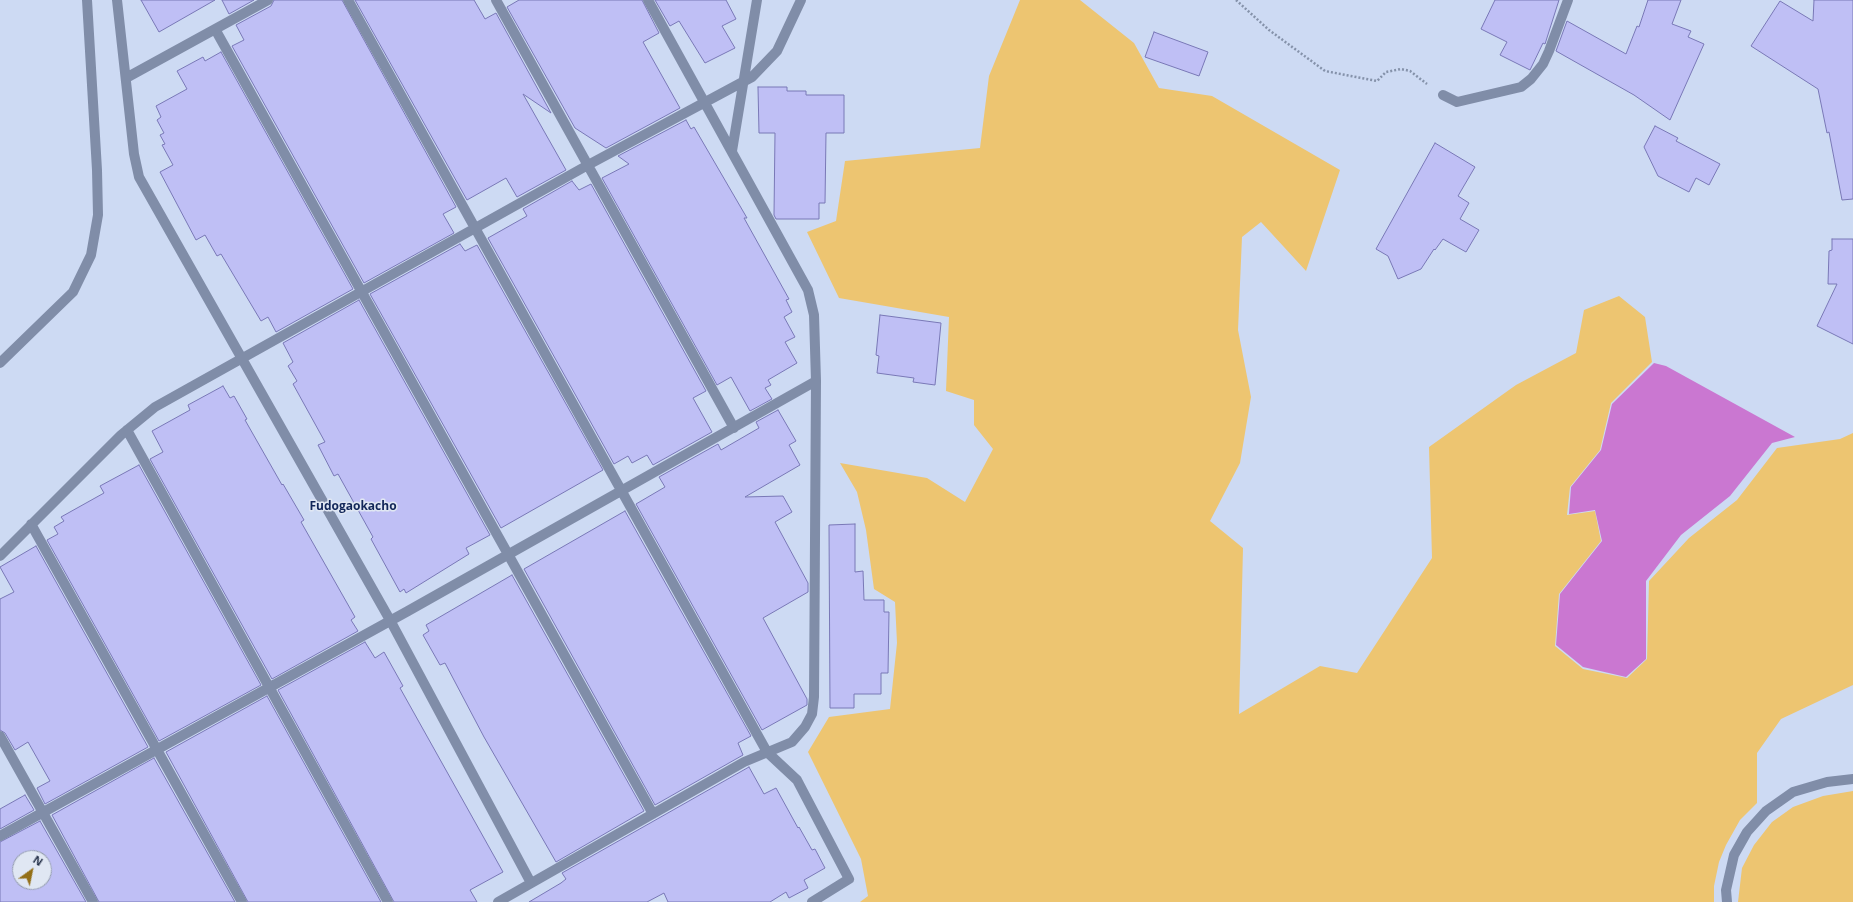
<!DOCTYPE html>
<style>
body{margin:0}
#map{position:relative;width:1853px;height:902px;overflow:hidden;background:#cddaf3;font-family:"Open Sans",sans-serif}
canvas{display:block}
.north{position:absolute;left:12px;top:850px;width:40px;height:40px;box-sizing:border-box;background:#e0e7f3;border:1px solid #959eaf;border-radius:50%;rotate:33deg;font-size:11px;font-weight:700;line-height:16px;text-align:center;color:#253149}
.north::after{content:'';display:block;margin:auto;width:14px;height:18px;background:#936f17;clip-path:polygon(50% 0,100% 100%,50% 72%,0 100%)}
</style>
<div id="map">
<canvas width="1853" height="902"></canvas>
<div class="north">N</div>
</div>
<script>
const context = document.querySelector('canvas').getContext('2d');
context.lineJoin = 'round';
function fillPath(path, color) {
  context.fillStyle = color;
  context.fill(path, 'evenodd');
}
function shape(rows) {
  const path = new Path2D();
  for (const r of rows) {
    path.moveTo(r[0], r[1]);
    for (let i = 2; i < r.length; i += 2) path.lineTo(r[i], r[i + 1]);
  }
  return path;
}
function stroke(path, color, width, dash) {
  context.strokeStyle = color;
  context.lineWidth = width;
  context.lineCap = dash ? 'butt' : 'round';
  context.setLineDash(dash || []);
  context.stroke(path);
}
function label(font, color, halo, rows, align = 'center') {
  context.font = font + ' "Open Sans",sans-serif';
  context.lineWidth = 3;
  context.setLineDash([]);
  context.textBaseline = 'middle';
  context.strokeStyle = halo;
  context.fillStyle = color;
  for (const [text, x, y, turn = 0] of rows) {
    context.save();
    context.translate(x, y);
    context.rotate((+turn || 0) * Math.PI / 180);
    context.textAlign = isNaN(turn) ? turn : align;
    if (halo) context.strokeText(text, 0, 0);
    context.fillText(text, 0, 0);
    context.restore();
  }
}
const green = shape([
 [1020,0,1080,0,1134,43,1159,88,1212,96,1340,170,1306,271,1261,222,1242,237,1238,330,1251,397,1240,463,1210,521,1243,548,1239,714,1320,666,1357,673,1432,558,1429,447,1516,385,1576,353,1584,310,1619,296,1645,317,1652,362,1611,403,1600,450,1570,487,1567,515,1595,511,1601,541,1559,594,1555,646,1583,669,1627,678,1647,659,1649,581,1689,538,1737,500,1777,448,1840,439,1853,433,1853,685,1781,719,1757,753,1757,803,1740,820,1726,845,1719,862,1714,886,1714,902,860,902,868,896,861,859,808,752,829,717,890,709,897,643,895,602,874,589,866,530,857,492,840,463,927,478,965,502,993,449,974,425,974,400,946,391,949,317,839,298,807,232,836,221,845,161,980,148,989,76],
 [1853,791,1853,902,1738,902,1742,868,1754,845,1772,822,1793,807,1823,796]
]);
const water = shape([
 [1654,363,1666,366,1795,437,1772,443,1730,496,1681,535,1646,581,1646,659,1626,677,1583,667,1556,645,1560,594,1602,541,1595,510,1569,514,1571,487,1601,450,1612,404]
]);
const building = shape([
 [141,0,215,0,159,32,141,0],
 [222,0,254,0,229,14,222,0],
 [274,0,342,0,456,207,443,214,454,233,364,283,232,46,244,40,236,25,271,6,274,0],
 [355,0,474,0,485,19,496,13,551,113,523,94,566,170,517,197,506,178,467,200,355,0],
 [519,0,642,0,659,33,643,42,680,108,606,148,575,128,507,7,519,0],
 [655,0,726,0,736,19,722,26,735,48,705,63,679,21,670,26,655,0],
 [1495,0,1559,0,1545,44,1543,43,1530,70,1500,55,1507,42,1481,29,1495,0],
 [1648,0,1681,0,1672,24,1691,31,1688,37,1704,44,1670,120,1634,95,1556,51,1567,21,1626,54,1637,26,1639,27,1648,0],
 [1814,0,1853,0,1853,199,1842,200,1829,132,1827,133,1818,89,1751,46,1780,1,1813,21,1814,0],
 [1154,32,1208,52,1199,76,1145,57,1154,32],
 [221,52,353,289,276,332,268,317,261,321,221,254,217,256,205,235,196,240,160,172,173,165,162,145,165,144,160,135,164,133,157,120,161,117,156,106,187,89,177,71,203,57,205,61,221,52],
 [758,87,787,87,787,91,806,91,806,95,844,95,844,133,826,133,825,203,819,203,819,219,776,219,774,215,775,133,759,133,758,87],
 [686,120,691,129,694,127,747,218,744,218,789,299,786,300,792,312,784,317,795,337,785,342,797,363,768,380,771,385,765,388,772,399,750,411,731,377,717,385,602,178,629,164,618,156,686,120],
 [1655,126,1678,138,1676,141,1720,164,1709,185,1696,178,1689,192,1658,176,1644,147,1655,126],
 [1435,143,1475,167,1458,196,1469,203,1460,219,1479,230,1466,252,1443,239,1435,250,1434,249,1421,269,1398,279,1388,256,1376,249,1435,143],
 [572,181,579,190,591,184,706,391,693,398,712,432,653,465,647,455,632,463,628,456,614,464,488,238,527,216,523,209,572,181],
 [1832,239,1853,239,1853,344,1817,326,1837,284,1828,284,1829,251,1832,250,1832,239],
 [460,244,465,251,477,245,603,470,501,528,370,294,460,244],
 [359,300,490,535,466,548,469,554,406,593,404,589,400,592,371,539,373,537,338,474,334,476,318,445,325,442,293,384,297,381,288,366,293,362,283,343,359,300],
 [880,315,941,323,935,385,913,382,914,378,877,373,879,356,876,355,880,315],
 [223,386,230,398,234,396,247,419,245,420,282,485,283,484,304,520,301,522,355,617,351,620,358,631,272,679,150,459,163,452,152,431,190,410,188,405,223,386],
 [778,410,796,441,789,445,800,465,745,497,783,496,792,512,775,522,808,583,808,592,763,618,807,699,807,705,762,730,636,504,665,487,659,477,718,444,721,450,759,428,756,422,778,410],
 [139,465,261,685,159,741,47,540,58,534,54,527,64,521,61,517,104,493,100,486,139,465],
 [625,511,751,736,738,743,743,755,655,805,524,569,625,511],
 [855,524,855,572,863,571,864,600,884,600,884,612,889,612,888,673,881,673,881,694,854,694,854,708,830,708,829,525,855,524],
 [36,546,148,747,45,804,37,788,50,781,28,742,15,750,5,733,0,730,0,599,14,592,0,567,36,546],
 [512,575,644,811,556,862,484,737,445,663,440,665,423,635,429,631,426,625,512,575],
 [365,642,375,658,384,652,403,686,400,688,503,872,470,890,477,902,394,902,278,690,365,642],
 [267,696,381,902,248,902,166,752,267,696],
 [154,758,235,902,99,902,52,815,154,758],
 [749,767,764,794,776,788,798,828,799,827,812,850,815,849,825,868,804,880,808,888,789,898,786,892,770,902,668,902,664,893,647,902,529,902,561,883,566,879,562,873,749,767],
 [25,795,34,810,0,829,0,809,25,795],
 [40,821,86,902,0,902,0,842,40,821],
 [20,858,44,858,44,882,20,882,20,858]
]);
const path = shape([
 [1236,0,1269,30,1325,71,1377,81,1386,72,1401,69,1410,71,1427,84]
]);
const minor = shape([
 [117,0,134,154,139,177,390,620,531,883],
 [348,0,767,752,797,780,849,879,812,902],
 [496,0,734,428],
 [215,29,653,814],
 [126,78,268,0],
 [1443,95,1457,102,1521,87,1531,79,1543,64,1549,51,1568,0],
 [732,151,757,0],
 [0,363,73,292,91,255,98,215,97,170,87,0],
 [127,430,388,902],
 [31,524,242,902],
 [0,556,121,435,155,407,588,165,752,77,777,51,801,0],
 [0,736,93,902],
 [0,836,408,611,816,381],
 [498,902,744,762,792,742,805,727,812,714,814,697,816,381,814,315,808,290,648,0],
 [1727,902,1726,890,1734,855,1747,832,1766,811,1793,792,1827,782,1853,779]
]);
const neighbourhoodNames = [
 ["Fudogaokacho",353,507]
];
fillPath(green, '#edc571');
fillPath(water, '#ca77d1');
fillPath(building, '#bfbff5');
stroke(building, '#7978b6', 1);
stroke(path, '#8592aa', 2.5, [2, 2]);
stroke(minor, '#808da8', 10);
label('bold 12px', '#122759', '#e0e7f3', neighbourhoodNames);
</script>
